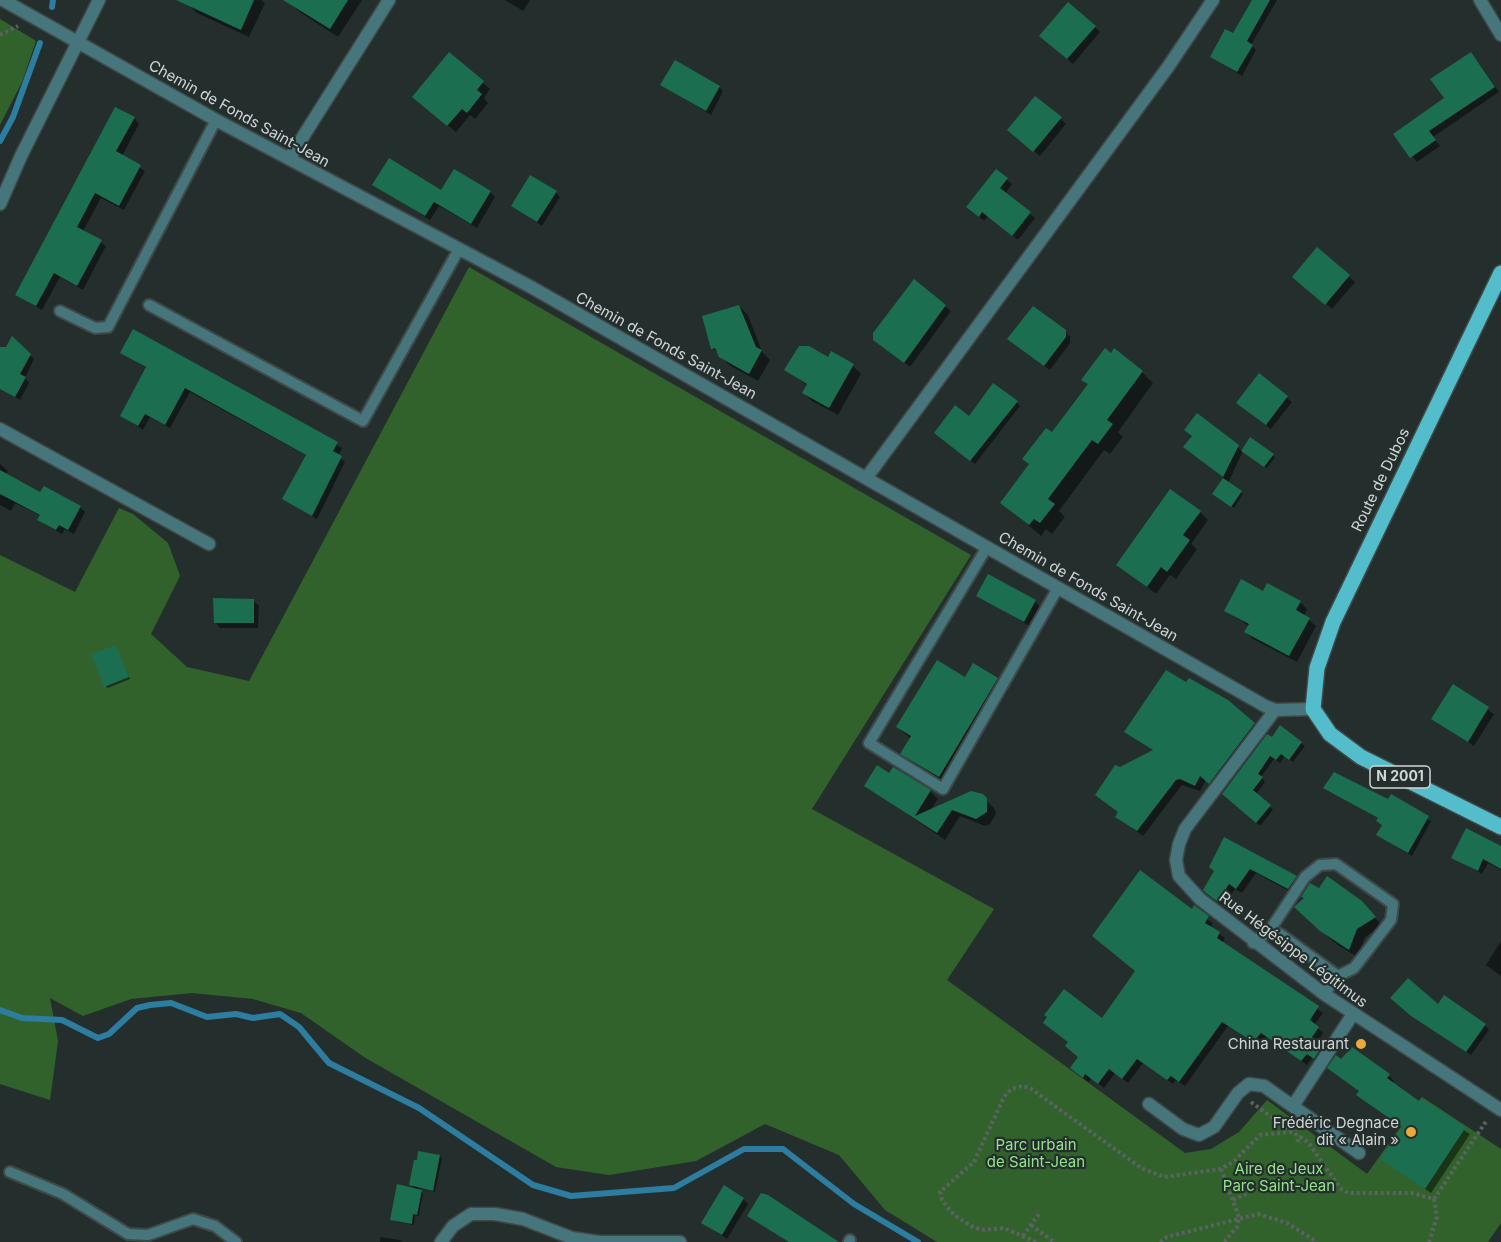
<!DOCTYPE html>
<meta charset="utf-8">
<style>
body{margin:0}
canvas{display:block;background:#242f2d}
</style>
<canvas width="1501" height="1242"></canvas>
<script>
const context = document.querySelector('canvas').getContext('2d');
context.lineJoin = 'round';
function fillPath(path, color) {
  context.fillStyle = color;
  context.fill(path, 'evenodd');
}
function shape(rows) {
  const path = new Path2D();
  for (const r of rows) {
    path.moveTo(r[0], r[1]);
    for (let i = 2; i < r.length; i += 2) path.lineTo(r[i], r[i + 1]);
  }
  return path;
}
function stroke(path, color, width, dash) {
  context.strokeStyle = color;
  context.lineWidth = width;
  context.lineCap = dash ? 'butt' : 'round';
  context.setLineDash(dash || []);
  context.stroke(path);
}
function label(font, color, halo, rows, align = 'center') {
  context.font = font + ' Inter,sans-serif';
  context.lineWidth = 4.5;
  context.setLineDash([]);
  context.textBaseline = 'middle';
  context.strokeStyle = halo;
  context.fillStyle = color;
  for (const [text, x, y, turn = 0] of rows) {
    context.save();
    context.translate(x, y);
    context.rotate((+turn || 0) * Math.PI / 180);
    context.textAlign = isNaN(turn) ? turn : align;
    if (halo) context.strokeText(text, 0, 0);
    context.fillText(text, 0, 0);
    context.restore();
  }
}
const green = shape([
 [0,19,36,41,22,82,0,125],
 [469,267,971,555,812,809,994,909,947,980,1185,1153,1211,1149,1239,1132,1267,1100,1367,1174,1422,1097,1501,1149,1501,1223,1488,1242,937,1242,885,1210,839,1155,765,1124,696,1161,609,1175,556,1167,364,1057,301,1013,253,999,192,993,131,999,83,1016,50,998,58,1041,50,1100,0,1084,0,555,75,592,119,508,133,514,168,543,180,576,151,634,187,667,249,681]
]);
const shadow = shape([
 [191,0,261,0,265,3,249,37,197,13,189,5],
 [295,0,362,0,338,37,301,13,292,5],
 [505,0,530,0,523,11],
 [1254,0,1277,0,1251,45,1256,50,1242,76,1211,57,1233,36],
 [1095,27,1100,32,1073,64,1047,41],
 [450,54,490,89,484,98,488,103,475,119,470,115,456,132,422,104],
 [1476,59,1499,92,1433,137,1440,146,1417,162,1395,134,1446,99],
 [662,85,719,87,723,91,711,115],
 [134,118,139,124,122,156,145,171,124,210,101,198,83,231,106,246,83,290,60,277,42,310,17,294],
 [1061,119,1066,124,1040,156,1014,136],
 [996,171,1012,184,1005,194,1035,218,1018,240,988,216,984,221,973,212],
 [374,184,441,192,490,192,495,197,477,228,439,206,430,220],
 [556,192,560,197,542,226,513,206],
 [1317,249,1355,282,1332,309,1300,282],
 [739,306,748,315,762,352,770,360,758,381,729,365,713,348],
 [945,306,951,311,910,367,880,345],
 [134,331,342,448,338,456,345,462,317,519,284,499,307,456,190,392,170,428,150,417,143,430,122,416,147,369,122,352],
 [1065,331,1070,337,1070,343,1050,370,1015,344],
 [12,339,34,359,25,378,29,383,20,400,0,388,0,348,7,349],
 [829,359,853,366,861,374,838,415,812,401,804,393,808,386,786,370],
 [1142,372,1153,383,1118,432,1123,437,1110,454,1104,450,1059,511,1065,517,1052,534,1046,529,1041,536,1002,503,1089,385,1083,379],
 [1259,375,1292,402,1271,429,1243,407],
 [1017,402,1020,406,975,464,940,436,969,418],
 [1197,415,1242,451,1251,439,1275,457,1267,468,1243,451,1228,483,1243,494,1234,508,1214,494,1224,478,1185,447,1193,437,1186,430],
 [0,464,8,471,6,474,41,494,80,507,85,512,74,534,65,529,62,534,44,524,39,519,41,516,15,503,11,511,0,505],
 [1200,512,1208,520,1191,544,1197,549,1176,579,1170,575,1156,594,1118,565],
 [1264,593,1300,602,1307,609,1304,616,1316,626,1297,662,1253,639,1246,632,1249,626,1226,611],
 [978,595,1035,601,1040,607,1029,626],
 [253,600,259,606,258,628,220,628,215,622],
 [115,646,130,679,108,688,105,686],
 [965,679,997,679,1008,690,950,788,914,765,902,753,911,739,897,727],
 [1453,686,1494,714,1474,746,1433,718],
 [1254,724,1259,729,1215,788,1206,780,1200,791,1182,785,1143,836,1117,817,1119,812,1120,769,1154,751,1126,732],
 [1280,728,1305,746,1293,762,1285,756,1280,763,1274,759,1261,777,1265,782,1256,794,1273,810,1260,826,1227,798],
 [889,775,930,791,938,799,930,811,986,800,994,808,996,814,990,824,985,826,960,816,945,840,866,786],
 [1325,788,1388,801,1431,821,1412,856,1378,835,1383,825,1379,819],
 [1225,839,1296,877,1301,882,1294,894,1256,873,1242,893,1235,889,1224,906,1210,895],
 [1501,848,1501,870,1488,863,1482,874,1453,858],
 [1192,911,1213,923,1210,927,1225,938,1222,943,1323,1013,1314,1025,1323,1033,1317,1042,1327,1051,1320,1063,1312,1058,1307,1065,1267,1037,1259,1046,1228,1026,1185,1086,1176,1080,1173,1084,1143,1063,1128,1083,1115,1073,1104,1088,1091,1078,1089,1082,1077,1073,1102,1020],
 [1370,911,1382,926,1365,937,1358,957,1339,946,1311,923],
 [1501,941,1501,976,1486,965],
 [1397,1003,1438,1006,1485,1025,1489,1030,1471,1055,1417,1020],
 [1342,1061,1389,1076,1394,1081,1392,1084,1419,1103,1470,1134,1431,1193,1382,1159,1403,1128,1358,1095,1360,1092],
 [440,1156,442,1158,435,1192,418,1188,423,1193,419,1216,415,1216,414,1225,394,1221,391,1219,416,1190,410,1184],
 [743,1199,748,1204,727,1239,703,1223],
 [380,1237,400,1240,403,1242,380,1242]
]);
const stream = shape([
 [52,7,53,0],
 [0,141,13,117,40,43],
 [0,1010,22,1018,62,1020,98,1038,109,1034,137,1008,150,1005,171,1003,207,1017,236,1014,253,1018,280,1014,299,1027,329,1063,419,1108,533,1185,571,1196,674,1188,744,1149,783,1149,854,1204,918,1242]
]);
const building = shape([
 [176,0,254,0,241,30],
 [283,0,348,0,330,29],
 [1252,0,1270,0,1247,41,1253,45,1237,72,1210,57,1225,29,1233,33],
 [1068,2,1096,26,1067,59,1039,36],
 [449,52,484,81,477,90,482,94,467,113,462,109,447,126,412,97],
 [1471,52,1495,87,1429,131,1436,140,1410,158,1393,134,1444,98,1430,79],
 [675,60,720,86,706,111,660,85],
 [1035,96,1062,117,1033,152,1007,130],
 [115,107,135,117,116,151,141,165,119,206,95,193,77,227,102,240,77,286,54,273,36,306,15,295],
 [389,158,441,190,454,169,491,191,471,224,434,202,425,216,372,185],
 [996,169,1008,178,1000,188,1031,212,1012,236,982,212,979,217,966,207],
 [530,175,557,191,537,222,511,206],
 [1317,247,1350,275,1325,305,1292,277],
 [914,279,946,305,904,363,873,340,873,333],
 [739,305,756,347,762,350,749,374,719,357,715,348,711,349,702,316],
 [1033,306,1066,330,1066,337,1044,366,1007,339],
 [133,329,338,442,333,451,342,456,312,516,282,499,306,455,185,388,165,425,145,414,138,426,120,416,146,367,120,353],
 [12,336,31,354,20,374,26,377,15,397,0,389,0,347,6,347],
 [799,346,809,346,828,357,831,351,854,364,829,408,802,393,807,384,784,370],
 [1105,348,1111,353,1114,348,1143,371,1107,420,1113,424,1098,444,1092,440,1048,499,1055,504,1040,523,1034,519,1029,525,1000,503,1029,464,1022,459,1046,428,1052,432,1088,384,1081,380],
 [1259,373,1288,396,1266,425,1236,403],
 [993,383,1018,401,970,461,934,433,955,405,969,416],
 [1197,413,1239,445,1223,477,1183,447,1192,436,1184,430],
 [1250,437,1274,454,1264,467,1241,451],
 [0,470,40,492,44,486,81,506,68,530,59,525,56,530,37,520,40,515,0,494],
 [1223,478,1242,491,1231,507,1212,494],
 [1170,489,1201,511,1183,535,1190,540,1167,572,1161,567,1147,587,1116,565],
 [988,574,1036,600,1024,622,976,596],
 [1241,579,1263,591,1267,583,1301,601,1296,610,1310,618,1289,656,1244,632,1249,624,1224,611],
 [213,598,254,599,254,623,214,623],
 [116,645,129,677,104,687,91,654],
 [937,660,965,677,973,663,998,678,939,777,900,754,911,736,896,727],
 [1166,670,1186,682,1189,678,1228,700,1255,723,1209,784,1200,776,1195,786,1180,779,1176,780,1137,831,1115,817,1118,812,1095,795,1115,765,1120,767,1153,750,1124,732],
 [1453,684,1489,707,1468,742,1431,719],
 [1280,725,1302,742,1289,760,1281,754,1276,760,1270,756,1258,774,1263,777,1253,790,1271,805,1256,823,1222,794,1267,734,1272,737],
 [877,765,889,773,893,767,931,790,915,816,971,791,983,794,987,798,987,812,976,819,952,810,937,833,864,786],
 [1334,772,1388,799,1391,794,1429,816,1408,853,1376,835,1382,825,1376,821,1378,818,1323,788],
 [1466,828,1501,846,1501,869,1483,859,1478,871,1451,858],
 [1224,837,1297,876,1288,889,1250,869,1236,889,1229,884,1218,902,1206,893,1203,890,1214,871,1209,867],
 [1140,870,1192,909,1194,905,1209,916,1205,923,1220,932,1217,938,1319,1006,1310,1020,1319,1027,1312,1037,1323,1045,1314,1059,1307,1054,1301,1061,1261,1033,1253,1042,1222,1022,1179,1082,1171,1076,1167,1080,1137,1059,1122,1079,1109,1069,1098,1084,1085,1074,1083,1078,1070,1068,1078,1057,1065,1046,1068,1042,1043,1023,1047,1017,1044,1015,1064,989,1102,1018,1135,971,1092,936],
 [1327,876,1362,901,1376,917,1357,929,1349,950,1320,931,1294,907,1304,898,1301,897,1310,883,1319,888],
 [1408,978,1438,1004,1444,995,1486,1024,1466,1052,1411,1016,1390,998],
 [1352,1047,1390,1074,1387,1078,1419,1101,1421,1098,1466,1127,1425,1189,1380,1159,1402,1127,1356,1095,1359,1091,1327,1068,1336,1055,1341,1059],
 [418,1151,440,1155,433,1191,409,1185,414,1160,417,1160],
 [397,1184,422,1190,417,1215,413,1214,412,1224,390,1220],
 [724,1185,744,1198,722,1235,701,1223],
 [761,1193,768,1195,839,1242,789,1242,747,1216]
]);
const path = shape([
 [0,35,18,26],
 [1251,1102,1291,1131],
 [1297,1142,1301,1136],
 [1221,1169,1239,1217,1237,1227,1224,1242],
 [1434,1199,1487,1120],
 [1233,1200,1246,1194],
 [1031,1225,1054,1242],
 [1023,1236,1039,1214],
 [1036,1242,1004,1228,982,1230,971,1226,954,1215,942,1200,940,1192,974,1162,1004,1097,1011,1089,1022,1086,1030,1088,1141,1168,1164,1177,1221,1169,1233,1162,1260,1135,1292,1132,1308,1142,1341,1189,1348,1193,1412,1193,1434,1199,1437,1217,1429,1242],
 [1160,1242,1167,1237,1258,1214,1287,1223,1317,1242]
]);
const service = shape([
 [149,305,363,421,459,249],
 [60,311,95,328,108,327,216,120],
 [987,547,869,743,943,789,1058,588],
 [1270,930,1305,877,1320,865,1336,864,1393,904,1391,920,1354,968,1338,976],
 [1253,943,1270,930,1280,934,1338,976,1324,994],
 [10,1172,63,1194,128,1234,148,1235,193,1219,215,1226,236,1242],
 [849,1242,850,1240]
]);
const minor = shape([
 [3,0,216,120,531,287,1265,706,1275,710,1313,709],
 [1480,0,1501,35],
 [289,159,389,0],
 [0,204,21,156,99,0],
 [0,429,209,544],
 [867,477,1168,67,1213,0],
 [1275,710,1185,829,1179,844,1176,860,1179,876,1200,899,1324,994,1501,1110],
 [1149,1104,1183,1129,1199,1135,1214,1127,1238,1093,1249,1084,1264,1086,1359,1153],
 [1293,1106,1353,1014],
 [441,1242,453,1226,471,1214,495,1214,523,1219,572,1238,599,1242,680,1242]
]);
const primary = shape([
 [1501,273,1333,622,1317,668,1313,709,1330,734,1361,757,1501,827]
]);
const markers = [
 [1361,1044,6,"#eca93b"],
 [1411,1132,6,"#eca93b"]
];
const shields = [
 [1400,777,60]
];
const shieldNames = [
 ["N 2001",1400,777]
];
const streetNames = [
 ["Chemin de Fonds Saint-Jean",239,114,29],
 ["Chemin de Fonds Saint-Jean",666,346,29],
 ["Route de Dubos",1381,480,-64],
 ["Chemin de Fonds Saint-Jean",1088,587,30],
 ["Rue Hégésippe Légitimus",1293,950,37]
];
const poiNames = [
 ["China Restaurant",1349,1044],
 ["Frédéric Degnace",1399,1123],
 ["dit « Alain »",1399,1140]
];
const parkNames = [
 ["Parc urbain",1036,1145],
 ["de Saint-Jean",1036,1162],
 ["Aire de Jeux",1279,1169],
 ["Parc Saint-Jean",1279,1186]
];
fillPath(green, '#32622c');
fillPath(shadow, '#0007');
stroke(stream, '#2c7d9f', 6);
fillPath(building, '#1b6e4f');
stroke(service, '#3f4a48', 14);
stroke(minor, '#3f4a48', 15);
stroke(primary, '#3f4a48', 18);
stroke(path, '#5a6362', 4, [3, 3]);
stroke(service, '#46757c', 10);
stroke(minor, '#46757c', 12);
stroke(primary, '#54bdcc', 15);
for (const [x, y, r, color] of markers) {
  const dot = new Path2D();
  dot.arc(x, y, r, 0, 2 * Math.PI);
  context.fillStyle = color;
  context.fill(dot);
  stroke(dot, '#242f2d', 2);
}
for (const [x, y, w] of shields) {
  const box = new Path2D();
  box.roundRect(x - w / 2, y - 11, w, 22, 4.5);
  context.fillStyle = '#242f2d';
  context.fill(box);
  stroke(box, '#cfd6d5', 1.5);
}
label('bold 14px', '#cfd6d5', null, shieldNames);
label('15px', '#cfd6d5', '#242f2d', streetNames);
label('15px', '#cfd6d5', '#242f2d', poiNames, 'right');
label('15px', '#94e488', '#242f2d', parkNames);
</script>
